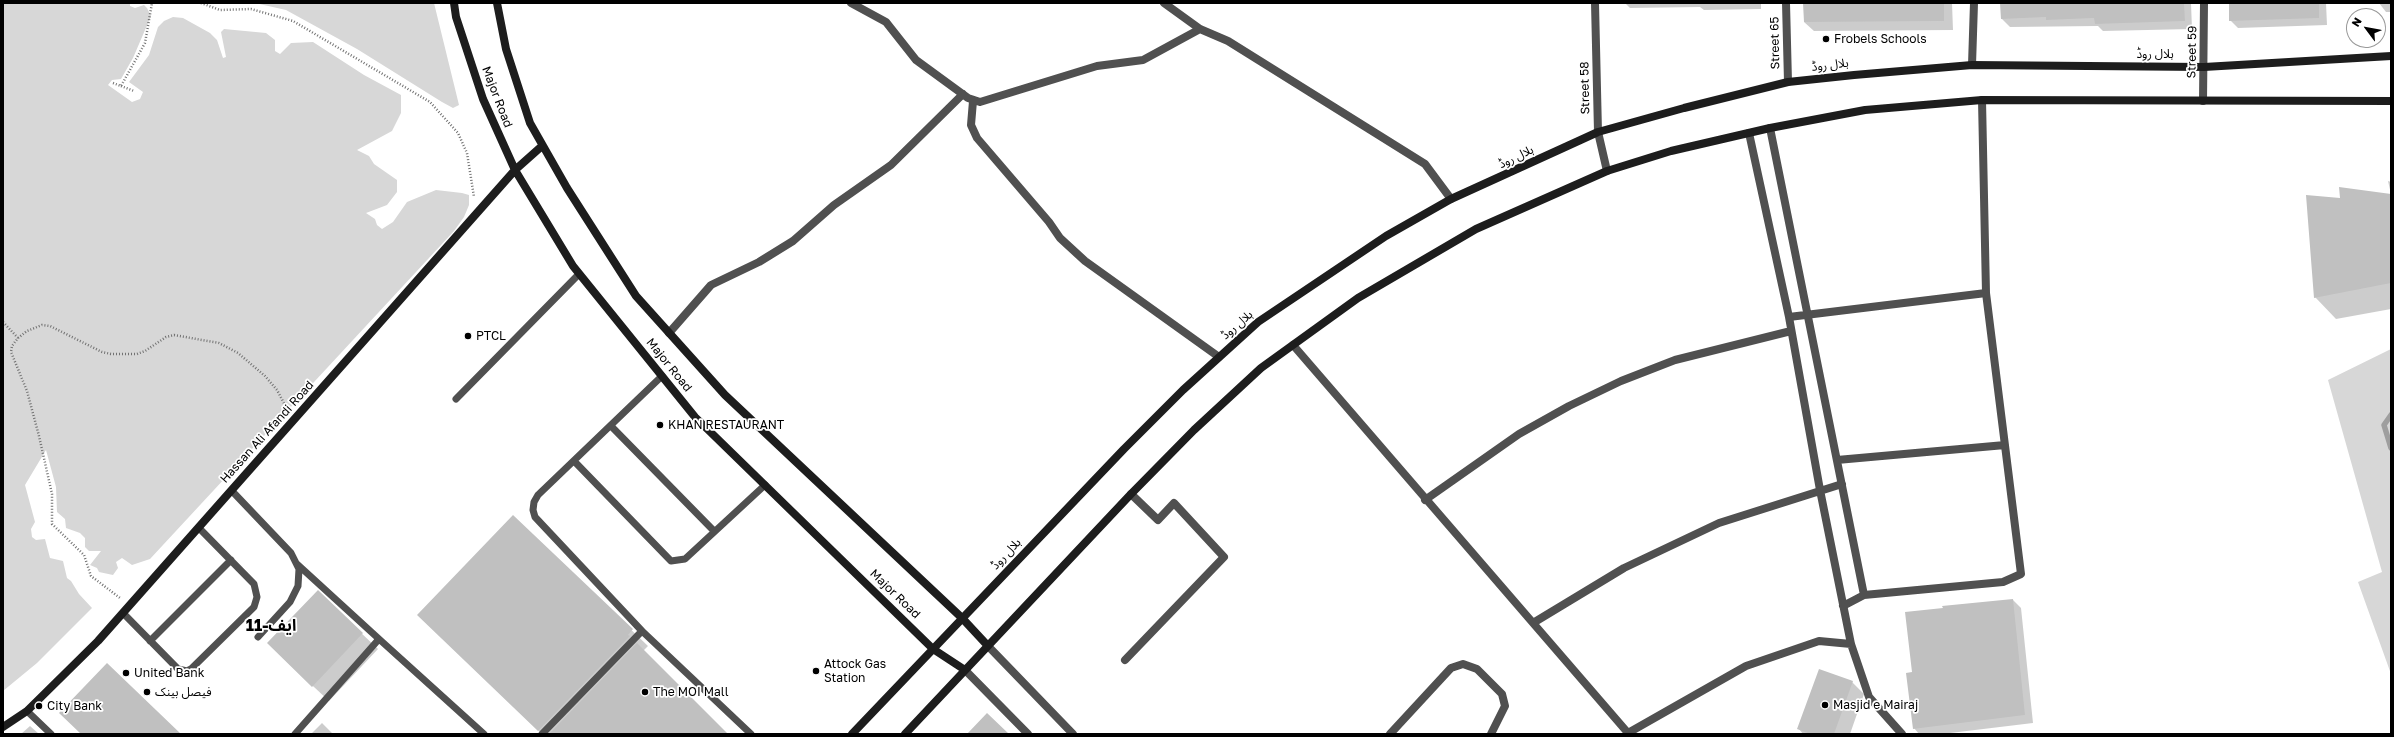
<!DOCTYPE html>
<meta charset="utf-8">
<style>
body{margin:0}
#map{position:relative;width:2394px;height:737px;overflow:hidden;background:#fff;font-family:"Golos Text",sans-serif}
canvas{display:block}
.frame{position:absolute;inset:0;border:4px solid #000;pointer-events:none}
.north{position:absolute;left:2346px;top:8px;width:40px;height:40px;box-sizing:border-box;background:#fff;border:1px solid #999;border-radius:50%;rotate:302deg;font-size:11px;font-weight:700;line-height:16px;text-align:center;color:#000}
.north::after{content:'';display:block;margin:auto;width:14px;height:18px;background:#000;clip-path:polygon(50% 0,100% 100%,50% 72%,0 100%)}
</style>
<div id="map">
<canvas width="2394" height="737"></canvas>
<div class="frame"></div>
<div class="north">N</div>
</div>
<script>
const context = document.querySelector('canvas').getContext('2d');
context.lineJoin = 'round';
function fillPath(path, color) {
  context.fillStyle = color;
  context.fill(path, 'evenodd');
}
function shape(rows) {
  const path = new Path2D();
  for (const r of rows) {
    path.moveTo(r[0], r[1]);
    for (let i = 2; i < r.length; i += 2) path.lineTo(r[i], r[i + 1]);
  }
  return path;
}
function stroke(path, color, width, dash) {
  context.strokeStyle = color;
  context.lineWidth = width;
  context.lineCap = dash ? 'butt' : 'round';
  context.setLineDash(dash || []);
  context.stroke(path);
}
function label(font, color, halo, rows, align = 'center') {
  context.font = font + ' "Golos Text","Noto Sans Arabic",sans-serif';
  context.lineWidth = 3.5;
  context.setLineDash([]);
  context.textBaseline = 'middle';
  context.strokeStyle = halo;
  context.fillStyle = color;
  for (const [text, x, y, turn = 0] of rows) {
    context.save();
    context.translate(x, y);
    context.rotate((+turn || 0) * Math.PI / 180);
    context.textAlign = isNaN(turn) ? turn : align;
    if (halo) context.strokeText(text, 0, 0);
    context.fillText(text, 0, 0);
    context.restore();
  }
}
const green = shape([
 [3,3,130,3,130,6,135,8,144,5,147,8,151,16,133,58,121,79,112,80,108,85,132,102,140,99,143,92,129,82,149,55,158,27,164,21,173,17,183,18,210,33,217,40,223,58,226,57,221,32,224,29,266,33,275,40,275,51,280,54,291,43,313,42,364,75,401,95,401,113,392,131,357,150,369,156,374,164,397,180,397,192,387,205,366,213,375,219,377,225,382,229,393,222,407,202,436,190,462,193,469,195,469,205,464,217,454,231,150,559,132,565,122,558,116,562,118,568,113,575,99,572,97,568,90,565,101,551,89,551,85,547,85,538,80,533,66,528,65,519,57,512,56,487,46,450,25,485,35,522,31,529,32,537,36,540,45,539,50,558,63,561,67,578,71,581,79,594,92,608,37,663,3,691],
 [255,3,434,3,459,105,453,108,442,102,357,49,286,10],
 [2391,349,2391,674,2358,582,2382,572,2328,380]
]);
const shadow = shape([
 [1625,3,1761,3,1761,9,1704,10,1700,7,1630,8],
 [1804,3,1952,3,1953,30,1814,31,1804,22],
 [2001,3,2191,3,2192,29,2103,31,2098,26,2010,27,2002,19],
 [2230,3,2326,3,2327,25,2238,28,2230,20],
 [2379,3,2391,3,2391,12,2386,12],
 [2388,181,2391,182,2391,194],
 [2391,195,2391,309,2336,319,2315,297,2341,199],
 [513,516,648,646,643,651,727,734,542,734,434,630],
 [318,592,378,649,329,701,284,659],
 [2013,600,2021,608,2033,723,1942,734,1919,734,1914,728,1913,673],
 [1852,682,1864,694,1850,734,1803,734,1799,729],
 [322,723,333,734,311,734],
 [30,726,39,734,21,734]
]);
const stream = shape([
 [2391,415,2384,425,2391,448]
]);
const building = shape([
 [1803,3,1944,3,1944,21,1804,22],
 [2000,3,2184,3,2185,21,2095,24,2094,18,2046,20,2046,17,2001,19],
 [2229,3,2319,3,2319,18,2229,21],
 [2339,187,2391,194,2391,283,2314,298,2306,195,2340,198],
 [513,515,633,629,628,635,630,636,538,731,417,615],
 [318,590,363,633,312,687,267,643],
 [2013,599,2025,715,1913,729,1906,673,1912,672,1905,612,1943,608,1942,606],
 [637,643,728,734,549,734],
 [107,663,181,734,81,734,59,713],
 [1819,669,1853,681,1834,734,1810,734,1797,729],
 [987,713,1009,734,967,734]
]);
const path = shape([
 [201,3,220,10,251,9,293,21,430,102,458,133,467,153,474,197],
 [113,83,121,86,145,43,152,3],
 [121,86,134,91],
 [3,322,18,338,12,346,11,352,27,391,39,436,52,494,52,524,84,555,91,576,120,598],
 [18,338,27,331,42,325,50,326,102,352,111,354,137,354,145,351,166,337,174,335,219,343,238,353,265,376,277,390,287,409]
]);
const lane = shape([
 [456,399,579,274],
 [611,426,714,531],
 [574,461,671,561,685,559,765,485],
 [232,491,291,553,299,569,298,586,290,602,258,637],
 [123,613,178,669,187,671,191,669,254,607,257,597,254,584,199,528],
 [642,631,751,734],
 [379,639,484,734],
 [150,641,231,560],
 [27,711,51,734],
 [295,734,379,639,297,564],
 [542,734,642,631,535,517,533,510,534,502,538,495,662,376]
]);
const street = shape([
 [851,3,886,22,916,60,968,98,980,102,1097,66,1143,60,1200,29],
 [1164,3,1200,29,1228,41,1425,164,1451,199],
 [1595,3,1598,132,1607,171],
 [1786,3,1788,82],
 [1972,65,1974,3],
 [973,101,971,125,977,138,1049,222,1060,238,1085,261,1219,357],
 [2203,101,2204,3],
 [1770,128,1864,595],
 [1749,133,1789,317,1820,490,1851,644,1869,697,1902,734],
 [1789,317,1986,293],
 [669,333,711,285,759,262,793,241,834,205,891,165,963,94],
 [1293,345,1628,733,1746,666,1819,641,1851,644],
 [1837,460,2005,445],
 [1425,500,1519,434,1569,406,1621,381,1675,360,1791,331],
 [1843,606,1864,595,2003,582,2021,574,1986,293,1982,100],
 [1533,623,1624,568,1719,523,1842,484],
 [988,646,1073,734],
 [1125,660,1224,557,1174,503,1158,520,1131,494],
 [965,670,1028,734],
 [1390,734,1451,668,1463,664,1477,669,1502,694,1505,706,1491,734]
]);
const secondary = shape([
 [454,3,456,17,483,99,515,170,573,266,695,417,933,649,965,670],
 [497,3,506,49,530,123,567,188,636,296,725,395,962,618,988,646],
 [3,727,27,711,98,641,515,170,542,146],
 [852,734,1124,449,1183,390,1258,322,1386,236,1451,199,1563,148,1598,132,1684,108,1788,82,1854,75,1972,65,2204,67,2391,56],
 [905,734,1131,494,1194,430,1261,368,1358,298,1476,229,1607,171,1671,151,1770,128,1865,110,1982,100,2391,101]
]);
const markers = [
 [1826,39,4,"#000"],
 [468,336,4,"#000"],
 [660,425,4,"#000"],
 [816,671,4,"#000"],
 [126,673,4,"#000"],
 [147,692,4,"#000"],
 [645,692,4,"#000"],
 [1825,705,4,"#000"],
 [39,706,4,"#000"]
];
const poiNames = [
 ["Frobels Schools",1834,39],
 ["PTCL",476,336],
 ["KHAN RESTAURANT",668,425],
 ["Attock Gas",824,664],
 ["Station",824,678],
 ["United Bank",134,673],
 ["فیصل بینک",155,692],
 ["The MOI Mall",653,692],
 ["Masjid e Mairaj",1833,705],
 ["City Bank",47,706]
];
const streetNames = [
 ["Street 65",1775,43,-91],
 ["Street 59",2192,52,-89],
 ["ہلال روڈ",2155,54],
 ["ہلال روڈ",1830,65,-7],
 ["Street 58",1585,88,-91],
 ["Major Road",497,97,69],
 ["ہلال روڈ",1516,157,-26],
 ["ہلال روڈ",1237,325,-41],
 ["Major Road",669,365,51],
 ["Hassan Ali Afandi Road",267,432,-48],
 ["ہلال روڈ",1006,554,-47],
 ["Major Road",895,594,44]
];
const districtNames = [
 ["ایف-11",271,626]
];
fillPath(green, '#d7d7d7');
fillPath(shadow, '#0003');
stroke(stream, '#9e9e9e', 5.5);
fillPath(building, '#c0c0c0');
stroke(path, '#727272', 2.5, [1, 2]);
stroke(lane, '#505050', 7);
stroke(street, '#505050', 8);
stroke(secondary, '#1d1d1d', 8);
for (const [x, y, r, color] of markers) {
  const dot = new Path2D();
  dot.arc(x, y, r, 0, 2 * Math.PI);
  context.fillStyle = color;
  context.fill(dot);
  stroke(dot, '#fff', 1.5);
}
label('12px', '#000', '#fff', poiNames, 'left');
label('12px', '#000', '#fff', streetNames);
label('bold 16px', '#000', '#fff', districtNames);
</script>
